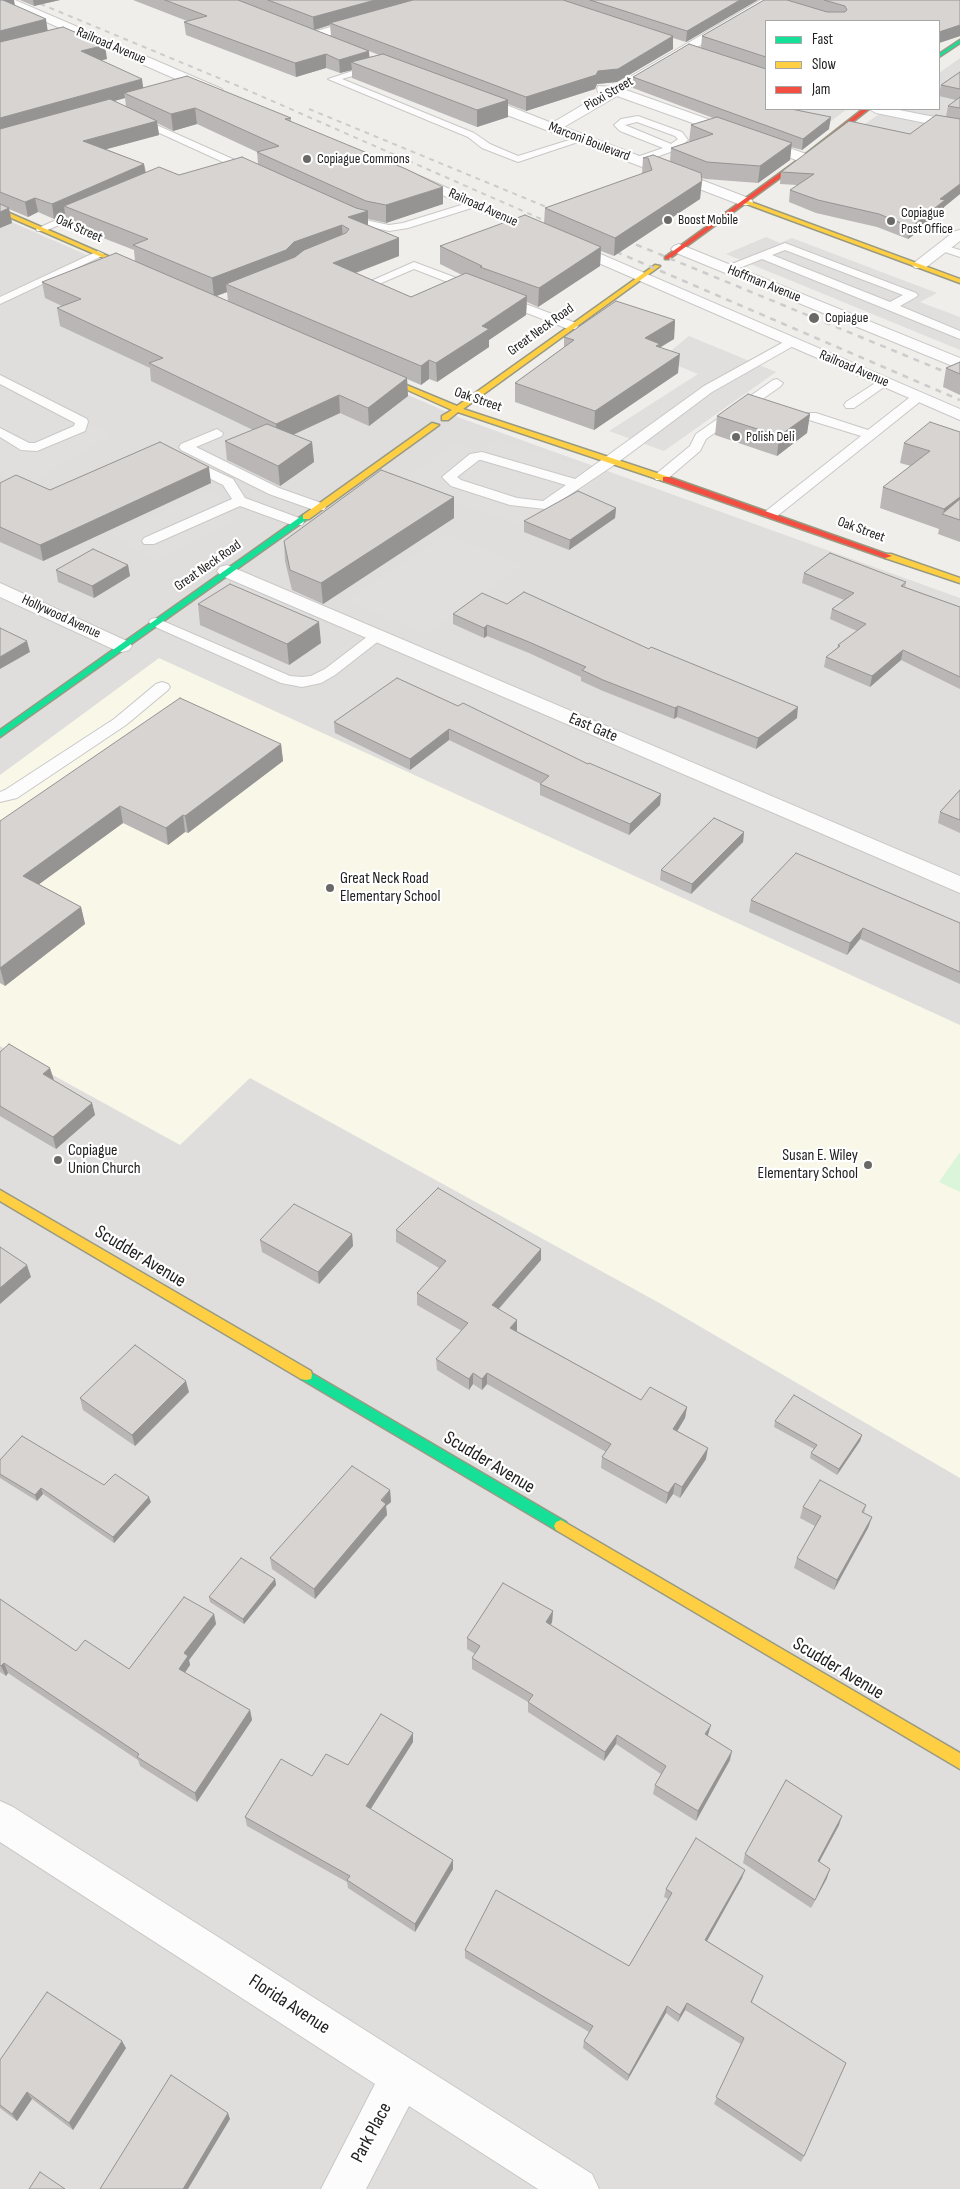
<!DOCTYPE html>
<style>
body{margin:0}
#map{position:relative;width:960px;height:2189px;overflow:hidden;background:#f0eeeb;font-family:"Sofia Sans Condensed",sans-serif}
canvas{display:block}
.legend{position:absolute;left:765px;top:20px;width:175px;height:90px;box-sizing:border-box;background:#fff;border:1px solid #a7a7a7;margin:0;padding:6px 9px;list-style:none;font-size:15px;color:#222}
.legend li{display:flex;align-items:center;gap:10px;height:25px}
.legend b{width:25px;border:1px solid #a7a7a7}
</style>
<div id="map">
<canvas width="960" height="2189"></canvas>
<ul class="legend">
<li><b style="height:6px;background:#16e098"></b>Fast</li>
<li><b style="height:6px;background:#ffcf43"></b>Slow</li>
<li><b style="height:6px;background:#f24e42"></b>Jam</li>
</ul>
</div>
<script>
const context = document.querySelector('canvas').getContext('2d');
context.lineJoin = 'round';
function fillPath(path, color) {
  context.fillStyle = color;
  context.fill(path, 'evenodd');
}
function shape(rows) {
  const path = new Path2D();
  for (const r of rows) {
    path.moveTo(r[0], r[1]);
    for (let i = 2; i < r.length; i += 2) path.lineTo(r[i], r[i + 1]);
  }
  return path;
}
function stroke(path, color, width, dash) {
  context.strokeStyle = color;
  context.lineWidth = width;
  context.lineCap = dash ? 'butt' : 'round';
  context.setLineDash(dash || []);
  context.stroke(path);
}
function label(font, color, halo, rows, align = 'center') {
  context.font = font + ' "Sofia Sans Condensed",sans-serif';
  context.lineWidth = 4.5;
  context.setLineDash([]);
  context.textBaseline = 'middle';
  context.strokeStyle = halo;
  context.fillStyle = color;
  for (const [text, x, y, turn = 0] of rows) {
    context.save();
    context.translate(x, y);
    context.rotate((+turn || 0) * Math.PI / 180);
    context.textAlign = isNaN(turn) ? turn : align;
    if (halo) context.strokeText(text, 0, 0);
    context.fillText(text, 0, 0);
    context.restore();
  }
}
const residential = shape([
 [960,58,960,191,857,129,887,109,939,109,939,73],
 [791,109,847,109,830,122],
 [0,217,463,419,960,598,960,2189,0,2189]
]);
const education = shape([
 [159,658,960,1025,960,1478,663,1305,250,1078,180,1145,0,1046,0,775]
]);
const park = shape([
 [960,1152,960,1192,939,1182]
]);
const parking = shape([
 [766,237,780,243,792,238,937,293,920,302,960,317,960,350,726,254],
 [689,336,776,372,664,451,609,431,698,374,661,359],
 [0,374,111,435,23,487,0,474],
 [495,440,606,474,527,527,399,483,454,444,479,450],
 [209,489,237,507,225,513,238,521,154,560,111,534],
 [446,534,523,565,428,634,346,600]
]);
const lane = shape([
 [377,63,380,64,380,68,342,79,474,133,490,144,518,156,582,136,587,139,518,162,482,148,468,137,328,79,377,63],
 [134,115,255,169,256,171,251,174,247,173,131,120,131,116,134,115],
 [638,116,682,132,688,140,676,150,642,162,634,162,634,158,663,148,620,131,614,125,621,119,638,116],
 [637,122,675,136,678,139,671,144,625,125,637,122],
 [474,201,479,204,478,206,408,228,389,231,358,224,338,214,343,211,365,220,389,225,403,223,474,201],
 [90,205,94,206,95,208,94,210,45,231,37,231,36,229,90,205],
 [785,243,916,293,918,295,916,297,900,306,960,331,960,339,762,259,732,271,724,271,722,269,724,267,785,243],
 [785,250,903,295,890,302,772,255,785,250],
 [943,245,960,250,960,257,939,250,937,248,939,246,943,245],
 [98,251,104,254,102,256,0,304,0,297,98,251],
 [414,262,576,323,578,326,576,329,568,329,414,269,365,290,361,291,355,288,414,262],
 [791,338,797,342,795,345,712,392,617,463,550,508,545,509,510,505,451,486,442,477,470,454,482,452,575,479,704,386,791,338],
 [479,460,481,460,566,485,543,501,517,498,461,480,457,477,479,460],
 [0,375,87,419,88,422,85,431,37,451,21,450,0,437,0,428,29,443,35,443,74,426,75,423,0,384,0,375],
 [883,378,889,382,887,385,854,408,846,408,844,405,846,402,883,378],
 [777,379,783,383,781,386,706,439,700,451,666,480,656,480,654,477,656,474,690,446,696,434,773,380,777,379],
 [918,393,924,397,922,400,776,517,766,517,764,514,766,511,861,436,806,419,805,416,806,413,816,413,868,430,914,394,918,393],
 [217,429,223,433,222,436,196,447,279,488,324,504,326,507,324,510,314,510,269,494,181,450,179,447,181,444,217,429],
 [186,457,233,479,245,498,302,519,304,522,302,525,292,525,240,506,154,544,144,544,142,541,144,538,232,499,223,485,181,464,179,461,186,457],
 [156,618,290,676,302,677,311,676,325,669,372,633,377,631,382,633,385,636,335,675,321,683,302,687,281,683,151,625,149,622,151,619,156,618],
 [162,682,168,684,170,687,168,690,126,725,17,798,0,802,0,792,5,790,114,719,156,684,162,682]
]);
const street = shape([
 [0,0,15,0,222,89,223,92,217,96,212,95,1,2,0,0],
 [761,0,775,0,626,90,809,155,811,158,809,161,799,161,617,96,564,127,751,199,753,202,751,205,741,205,468,100,467,97,468,94,478,94,552,123,603,93,598,92,597,89,598,86,613,87,761,0],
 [367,17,373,21,371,24,313,40,307,36,309,33,367,17],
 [869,109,894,109,960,122,960,130,876,113,869,109],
 [408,171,960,409,960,420,403,178,401,175,403,172,408,171],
 [960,230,960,241,925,268,915,268,912,265,915,262,955,231,960,230],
 [679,244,960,358,960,369,674,252,671,249,674,246,679,244],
 [227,565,960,876,960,893,220,575,217,571,220,567,227,565],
 [0,583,129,642,132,646,129,650,122,652,115,650,0,597,0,583],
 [0,1801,13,1807,592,2174,599,2189,538,2189,409,2106,366,2189,321,2189,375,2084,0,1842,0,1801]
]);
const fast = shape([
 [960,40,960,43,939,57,939,54,960,40],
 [303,515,310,517,0,737,0,730,303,515],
 [306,1370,566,1522,568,1526,566,1530,561,1532,556,1530,301,1379,300,1375,301,1371,306,1370]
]);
const slow = shape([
 [744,201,748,201,960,279,960,283,744,203,744,201],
 [0,209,140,270,141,271,136,272,0,213,0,209],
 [655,265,660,266,463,409,669,477,669,481,663,481,458,412,448,420,442,420,442,416,452,410,370,373,375,372,457,406,655,265],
 [432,423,439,425,309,519,303,519,303,515,432,423],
 [885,554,891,554,960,578,960,583,885,558,885,554],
 [0,1190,311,1371,312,1375,311,1379,306,1380,301,1379,0,1201,0,1190],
 [561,1520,960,1753,960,1769,556,1530,554,1526,556,1522,561,1520]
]);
const jam = shape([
 [863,109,869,109,806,159,669,259,665,259,665,257,802,157,863,109],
 [663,477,669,477,892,556,885,558,663,481,663,477]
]);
const railFar1 = shape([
 [31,0,238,86,557,226],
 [309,109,561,213],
 [621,238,628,241]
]);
const rail = shape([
 [625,240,960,378],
 [605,247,960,400]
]);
const wall = shape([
 [0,0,15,6,48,30,107,59,101,60,143,88,291,118,291,122,443,204,386,223,368,219,368,225,399,238,399,256,356,273,411,297,462,275,440,264,440,246,544,223,545,208,642,174,643,158,670,161,671,148,690,142,689,142,691,125,713,118,633,88,633,77,701,48,702,36,764,0,960,0,960,36,939,43,766,21,766,109,799,109,796,110,829,129,802,150,791,147,790,160,758,183,706,179,702,178,700,199,614,256,601,251,600,266,538,307,527,302,526,315,489,340,489,347,437,382,429,379,421,385,407,379,408,396,369,426,340,413,293,435,312,442,314,462,280,486,227,460,225,441,253,430,151,381,150,368,60,326,57,308,62,306,45,298,42,282,135,261,134,250,67,224,65,214,54,219,38,212,28,217,9,209,12,223,0,228],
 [125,98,126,107,114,101],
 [157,123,173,131,197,124,257,152,258,164,179,175,146,172,144,164,106,149,159,135],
 [227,292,228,301,216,296],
 [20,0,60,0,34,6],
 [133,0,758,0,686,42,673,38,673,49,617,82,597,84,595,89,526,111,508,104,508,117,477,127,352,78,352,70,340,73,326,68,296,77,186,35,184,22,187,21],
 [330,25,331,36,315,30],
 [369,51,379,55,369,57],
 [960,72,960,194,944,207,943,213,908,239,877,227,816,213,789,202,790,190,797,185,780,184,781,172,910,134,946,117,948,106,956,100,939,96,941,85],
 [675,320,674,339,660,348,678,373,594,430,515,402,515,383,564,347,564,337],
 [960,362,960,395,943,387,946,368],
 [810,414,807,433,777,456,715,435,717,416],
 [960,432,960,542,938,534,939,529,880,508,883,487,911,466,900,463,904,443],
 [0,483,50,490,211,483,43,561,0,542],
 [454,497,454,518,323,604,292,590,285,561,284,541],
 [616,508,615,518,569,550,524,532,524,521],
 [128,565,130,576,94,598,58,582,56,570],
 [804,573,906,582,905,587,960,607,960,689,901,660,870,687,824,667,826,657,837,648,838,645,857,631,830,619,832,609,844,600,802,583],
 [198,604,321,643,289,665,200,625],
 [507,604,797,718,756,749,677,717,674,719,603,691,581,681,581,677,529,653,487,636,484,638,453,624,453,614],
 [458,706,588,764,661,794,660,805,629,835,540,795,540,784,541,784,449,740,410,770,335,733,334,722],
 [281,744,283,761,188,833,185,832,168,845,123,823,39,884,81,907,85,924,5,986,0,983,0,821],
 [960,790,960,833,938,823,940,812],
 [744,832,743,842,691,894,660,880,661,870],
 [751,900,960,923,960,984,860,939,847,955,749,912],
 [0,1052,53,1080,92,1103,95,1115,56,1149,0,1116],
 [396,1230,541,1249,541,1260,499,1309,517,1331,641,1400,687,1407,685,1418,677,1431,706,1459,680,1498,673,1494,666,1504,601,1468,602,1457,606,1452,487,1384,482,1390,473,1384,469,1390,437,1370,436,1359,462,1331,417,1305,417,1293,439,1268,396,1242],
 [352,1234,353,1246,319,1284,262,1252,260,1240],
 [189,1392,135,1446,83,1410,80,1398],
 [775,1421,862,1435,860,1441,837,1475,810,1458,811,1453,814,1449,774,1427],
 [0,1460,104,1485,151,1502,114,1543,43,1494,37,1501,0,1478],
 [390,1490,391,1502,386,1506,387,1515,315,1599,272,1569,270,1558],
 [866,1505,864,1513,872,1517,868,1528,834,1590,794,1568,797,1558,815,1526,800,1518,803,1507],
 [275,1579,276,1585,244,1624,210,1602,209,1597],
 [0,1599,76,1651,129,1669,214,1614,216,1624,189,1660,190,1665,185,1673,250,1710,252,1720,197,1802,140,1766,138,1760,8,1673,6,1676,0,1672],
 [553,1611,552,1622,551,1625,708,1735,730,1760,696,1821,653,1794,655,1785,661,1774,616,1744,604,1761,528,1712,528,1702,472,1669,472,1658,475,1654,467,1649,467,1638],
 [413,1733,413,1742,370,1809,453,1869,415,1932,348,1888,347,1882,247,1826,245,1817,312,1776,348,1765],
 [839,1825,819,1862,827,1878,811,1908,743,1863,745,1854],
 [742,1878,707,1941,763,1976,752,2002,804,2156,801,2162,714,2104,741,2044,685,2010,678,2022,666,2013,627,2081,583,2048,584,2041,589,2032,465,1958,465,1950,629,1966,668,1899,664,1897,666,1889],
 [126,2048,73,2130,32,2099,17,2121,0,2108,0,2060]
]);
const shadedWall = shape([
 [3,0,14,0,16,11],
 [33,0,60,0,34,6],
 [375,0,421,0,330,23,330,25,314,30,313,17],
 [740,0,758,0,686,42,687,31],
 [46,19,48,33,0,45,0,31],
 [960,25,960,36,939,43,939,32],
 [673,36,673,49,617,82,597,84,595,89,526,111,526,97,598,71],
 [105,45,107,59,83,65,81,51],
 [369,51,370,64,351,62,352,70,340,73,339,60],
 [326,54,326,68,296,77,295,63],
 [142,79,144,93,124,93,125,98,0,133,0,118],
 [508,100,508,117,477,127,477,110],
 [195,108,197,124,173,131,171,114],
 [831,117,829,129,802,150,803,139],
 [157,121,159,135,85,155,83,141],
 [792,143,790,160,758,183,760,166],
 [144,164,146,178,64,206,65,214,54,219,52,204],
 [702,181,700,199,614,256,615,238],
 [960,184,960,194,944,207,943,213,908,239,911,227,940,199],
 [443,187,443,204,386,223,386,205],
 [35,198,38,212,28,217,25,202],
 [9,208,12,223,0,228,0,212],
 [368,211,368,228,348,217],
 [342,225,343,242,226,284,227,292,214,297,212,278,294,242],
 [399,238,399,256,334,281,333,263],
 [601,247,600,266,538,307,539,288],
 [527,296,526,315,489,340,489,347,437,382,436,363,482,326],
 [675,320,674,339,660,347,659,363,645,338],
 [680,354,678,373,594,430,595,411],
 [429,360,429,379,421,385,421,366],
 [407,378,408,396,369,426,368,408],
 [339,395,340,413,277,442,276,424],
 [810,414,807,433,777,456,779,436],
 [312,442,314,462,280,486,278,466],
 [209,467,211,483,43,561,40,545],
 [454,497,454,518,323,604,321,583],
 [960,497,960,514,943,514,944,509],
 [616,508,615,518,569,550,570,540],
 [128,565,130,576,94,598,92,586],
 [319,622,321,643,289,665,287,644],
 [487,625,487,636,484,638,484,628],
 [27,641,30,652,0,669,0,657],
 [903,650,901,660,870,687,872,676],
 [678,706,677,717,674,719,675,708],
 [798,707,797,718,756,749,758,738],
 [449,729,449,740,410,770,410,759],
 [281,744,283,761,188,833,185,816],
 [661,794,660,805,629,835,630,824],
 [120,806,123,823,27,893,23,876],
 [183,815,185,832,168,845,166,828],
 [744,832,743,842,691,894,692,884],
 [81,907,85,924,5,986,0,968],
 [863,928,860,939,847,955,850,943],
 [50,1068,54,1080,43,1074],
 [92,1103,95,1115,56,1149,53,1137],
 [352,1234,353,1246,319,1284,318,1272],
 [541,1249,541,1260,492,1316,492,1305],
 [27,1265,31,1277,0,1304,0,1288],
 [517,1320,517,1331,510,1339,510,1328],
 [473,1373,473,1384,469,1390,469,1379],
 [487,1373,487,1384,482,1390,482,1379],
 [186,1381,189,1392,135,1446,132,1435],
 [687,1407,685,1418,672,1440,673,1429],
 [862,1435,860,1441,837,1475,839,1469],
 [708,1448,706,1459,680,1498,682,1487],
 [675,1483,673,1494,666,1504,668,1493],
 [41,1488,43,1494,37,1501,35,1495],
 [390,1490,391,1502,386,1506,387,1515,315,1599,314,1589],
 [149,1497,151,1502,114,1543,113,1537],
 [872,1517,868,1528,834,1590,837,1580],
 [275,1579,276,1585,244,1624,243,1619],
 [553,1611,552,1622,546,1632,546,1622],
 [214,1614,216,1624,189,1660,190,1665,181,1678,179,1669,184,1653],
 [4,1663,8,1673,6,1676,1,1666],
 [250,1710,252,1720,197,1802,195,1793],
 [711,1725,708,1735,703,1744,705,1734],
 [413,1733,413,1742,367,1815,366,1806],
 [617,1735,616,1744,604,1761,605,1752],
 [732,1751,730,1760,696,1821,698,1811],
 [842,1816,839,1825,815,1870,818,1861],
 [453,1860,453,1869,415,1932,415,1924],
 [830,1869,827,1878,811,1908,815,1900],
 [745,1870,742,1878,703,1948,705,1940],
 [687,2003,685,2010,678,2022,680,2015],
 [667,2006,666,2013,627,2081,629,2075],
 [122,2041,126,2048,73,2130,69,2123],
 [27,2092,32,2099,17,2121,12,2114],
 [228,2113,230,2119,188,2189,183,2189]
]);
const building = shape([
 [0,0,5,0,3,0,46,19,0,31,0,0],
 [165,0,238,0,369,51,339,60,326,54,295,63,184,22,207,16,165,0],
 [268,0,375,0,313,17,268,0],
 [413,0,563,0,673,36,618,69,598,71,596,75,526,97,330,23,413,0],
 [590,0,740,0,687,31,590,0],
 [764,0,787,0,827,12,845,12,847,10,845,6,824,0,960,0,960,25,939,32,939,21,766,21,766,57,702,36,764,0],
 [63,27,105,45,81,51,142,79,0,118,0,42,63,27],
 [689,44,766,69,766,109,791,109,831,117,803,139,633,77,689,44],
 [383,54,508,100,477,110,351,62,383,54],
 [960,72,960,89,941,85,960,72],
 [187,76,291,118,285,119,406,169,443,187,386,205,366,201,257,152,279,146,195,108,171,114,124,93,187,76],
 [960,97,960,108,948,106,960,97],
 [110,99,157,121,83,141,144,164,52,204,35,198,25,202,0,192,0,129,110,99],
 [936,115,960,119,960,184,940,199,945,200,911,227,879,214,818,200,790,190,814,174,781,172,849,121,910,134,936,115],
 [717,117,792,143,760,166,707,162,671,148,713,134,691,125,717,117],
 [653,155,701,173,702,181,615,238,545,208,652,170,648,158,643,158,653,155],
 [242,157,356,208,368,211,348,217,399,238,333,263,411,297,466,273,527,296,482,326,489,329,436,363,429,360,421,366,226,284,295,257,304,250,346,233,349,229,342,225,294,242,286,250,212,278,133,245,148,239,64,206,159,167,179,175,242,157],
 [0,204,9,208,0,212,0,204],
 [525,215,601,247,539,288,480,267,482,266,440,246,525,215],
 [116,253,407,378,368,408,339,395,276,424,149,363,163,358,57,308,81,299,42,282,116,253],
 [616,301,675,320,645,338,660,344,656,346,680,354,595,411,515,383,574,340,564,337,616,301],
 [960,362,960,374,946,368,960,362],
 [748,394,810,414,779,436,717,416,748,394],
 [930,422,960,432,960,497,944,509,883,487,930,451,904,443,930,422],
 [267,424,312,442,278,466,225,441,267,424],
 [160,442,209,467,40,545,0,527,0,483,16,475,50,490,160,442],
 [381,470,454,497,321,583,290,570,284,541,381,470],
 [578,491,616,508,570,540,524,521,578,491],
 [960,499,960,520,942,514,960,499],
 [93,549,128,565,92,586,56,570,93,549],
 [830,553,906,582,901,586,960,607,960,677,903,650,872,676,826,657,840,646,838,645,866,624,832,609,854,593,804,573,830,553],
 [230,584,319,622,287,644,198,604,230,584],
 [524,592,649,649,651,647,798,707,758,738,678,706,675,708,603,680,582,670,586,667,529,642,487,625,484,628,453,614,482,593,507,604,524,592],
 [0,628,27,641,0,657,0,628],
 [397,678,458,706,463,703,588,764,589,763,661,794,630,824,540,784,549,776,449,729,410,759,334,722,397,678],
 [180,698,281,744,185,816,183,815,166,828,120,806,23,876,81,907,0,968,0,821,180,698],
 [960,790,960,820,940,812,960,790],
 [714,818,744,832,692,884,661,870,714,818],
 [796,853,960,923,960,972,863,928,850,943,751,900,796,853],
 [9,1044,50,1068,43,1074,92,1103,53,1137,0,1106,0,1052,9,1044],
 [438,1188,541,1249,492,1305,517,1320,510,1328,641,1400,650,1387,687,1407,673,1429,708,1448,682,1487,675,1483,668,1493,602,1457,611,1444,487,1373,482,1379,473,1373,469,1379,436,1359,468,1323,417,1293,446,1261,396,1230,438,1188],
 [294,1204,352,1234,318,1272,260,1240,294,1204],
 [0,1247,27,1265,0,1288,0,1247],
 [135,1345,186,1381,132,1435,80,1398,135,1345],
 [794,1395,862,1435,839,1469,811,1453,817,1445,775,1421,794,1395],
 [22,1436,104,1485,115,1474,149,1497,113,1537,41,1488,35,1495,0,1474,0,1460,22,1436],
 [352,1466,390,1490,381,1500,386,1504,314,1589,270,1558,352,1466],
 [820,1480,866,1505,862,1512,872,1517,837,1580,797,1558,821,1516,803,1507,820,1480],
 [241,1558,275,1579,243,1619,209,1597,241,1558],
 [503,1583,553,1611,546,1622,711,1725,705,1734,732,1751,698,1811,655,1785,666,1766,617,1735,605,1752,528,1702,533,1695,472,1658,480,1646,467,1638,503,1583],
 [184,1597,214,1614,184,1653,188,1656,179,1669,250,1710,195,1793,137,1757,139,1754,4,1663,1,1666,0,1665,0,1599,76,1651,85,1640,129,1669,184,1597],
 [381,1714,413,1733,366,1806,453,1860,415,1924,347,1880,350,1876,245,1817,281,1759,312,1776,326,1754,348,1765,381,1714],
 [786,1780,842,1816,818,1861,830,1869,815,1900,745,1854,786,1780],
 [696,1838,745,1870,705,1940,763,1976,751,2002,846,2063,804,2156,716,2097,744,2038,687,2003,680,2015,667,2006,629,2075,584,2041,593,2026,465,1950,496,1890,629,1966,672,1893,666,1889,696,1838],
 [47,1992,122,2041,69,2123,27,2092,12,2114,0,2105,0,2060,47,1992],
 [171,2075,228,2113,183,2189,100,2189,171,2075],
 [40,2172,65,2189,29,2189,40,2172]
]);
const markers = [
 [307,159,5,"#6a6968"],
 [668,220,5,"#6a6968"],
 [891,221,5,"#6a6968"],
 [814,318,6,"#6a6968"],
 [736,437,5,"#6a6968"],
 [330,888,5,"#6a6968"],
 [58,1160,5,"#6a6968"],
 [868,1165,5,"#6a6968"]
];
const farStreetnames = [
 ["Railroad Avenue",111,46,23],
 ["Pioxi Street",609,94,-30],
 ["Marconi Boulevard",589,142,21],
 ["Railroad Avenue",483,208,24],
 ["Oak Street",79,229,24],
 ["Hoffman Avenue",764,284,22],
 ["Great Neck Road",541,330,-36],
 ["Railroad Avenue",854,369,23],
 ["Oak Street",478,400,19],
 ["Oak Street",861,530,20],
 ["Great Neck Road",208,566,-35],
 ["Hollywood Avenue",61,617,25]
];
const farPoinames = [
 ["Copiague Commons",317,159],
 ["Copiague",901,213],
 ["Post Office",901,229],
 ["Boost Mobile",678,220],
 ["Copiague",825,318],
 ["Polish Deli",746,437]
];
const streetNames = [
 ["East Gate",593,728,23]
];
const poiNames = [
 ["Great Neck Road",340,879],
 ["Elementary School",340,897],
 ["Copiague",68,1151],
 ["Union Church",68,1169],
 ["Susan E. Wiley",858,1156,"right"],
 ["Elementary School",858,1174,"right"]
];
const nearStreetnames = [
 ["Scudder Avenue",140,1257,31],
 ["Scudder Avenue",489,1463,31],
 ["Scudder Avenue",838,1669,31],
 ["Florida Avenue",289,2005,33],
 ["Park Place",372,2133,-62]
];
fillPath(residential, '#dfdedc');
fillPath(education, '#f8f7e8');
fillPath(park, '#daf5da');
fillPath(parking, '#e0dfde');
stroke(lane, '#c9c8c7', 2);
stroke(street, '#c9c8c7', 2);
stroke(fast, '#999a82', 3);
stroke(slow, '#999a82', 3);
stroke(jam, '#999a82', 3);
fillPath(lane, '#fdfcfc');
fillPath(street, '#fdfcfc');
fillPath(fast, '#16e098');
fillPath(slow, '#ffcf43');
fillPath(jam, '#f24e42');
stroke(railFar1, '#ccc', 2, [5, 5]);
stroke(rail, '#ccc', 2.5, [6, 6]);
fillPath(wall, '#b9b6b5');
fillPath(shadedWall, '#969493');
fillPath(building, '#d7d4d2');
stroke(building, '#969493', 1);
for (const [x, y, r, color] of markers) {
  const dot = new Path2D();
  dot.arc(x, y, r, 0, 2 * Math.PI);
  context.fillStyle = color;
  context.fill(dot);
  stroke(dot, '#fff', 2);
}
label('14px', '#222', '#fff', farStreetnames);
label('14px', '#222', '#fff', farPoinames, 'left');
label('16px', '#222', '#fff', streetNames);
label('16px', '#222', '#fff', poiNames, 'left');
label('19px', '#222', '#fff', nearStreetnames);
</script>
